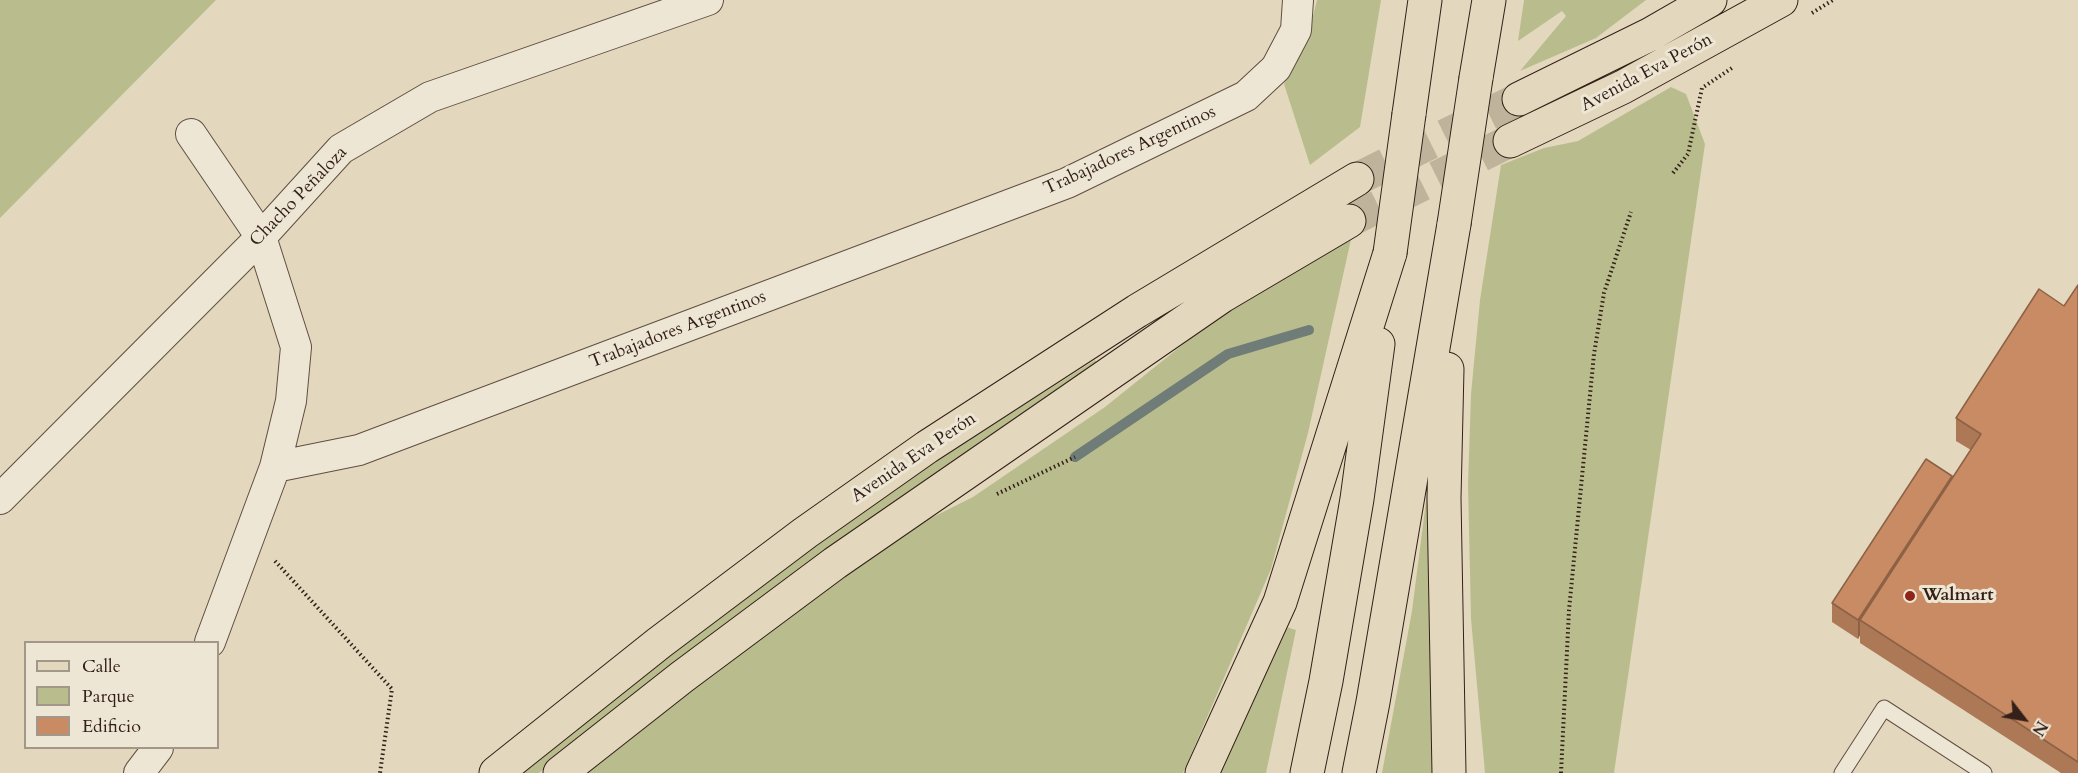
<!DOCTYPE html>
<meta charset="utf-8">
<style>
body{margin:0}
#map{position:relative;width:2078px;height:773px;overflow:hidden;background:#e3d8bd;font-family:Cardo,serif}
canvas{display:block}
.legend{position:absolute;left:24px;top:641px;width:195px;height:108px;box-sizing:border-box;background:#ede6d4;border:2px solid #a39789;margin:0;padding:8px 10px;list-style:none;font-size:18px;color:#342019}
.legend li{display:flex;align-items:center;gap:12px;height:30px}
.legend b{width:30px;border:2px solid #a39789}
.north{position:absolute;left:1994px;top:689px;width:60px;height:60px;-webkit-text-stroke:4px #ede6d4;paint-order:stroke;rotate:121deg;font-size:16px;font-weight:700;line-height:24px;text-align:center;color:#342019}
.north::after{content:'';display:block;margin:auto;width:21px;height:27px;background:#342019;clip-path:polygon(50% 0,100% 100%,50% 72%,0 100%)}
</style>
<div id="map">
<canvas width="2078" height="773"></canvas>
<ul class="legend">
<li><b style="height:8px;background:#e3d8bd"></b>Calle</li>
<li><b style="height:16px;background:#b9bd8d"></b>Parque</li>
<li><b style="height:16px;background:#c88b64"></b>Edificio</li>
</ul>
<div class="north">N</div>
</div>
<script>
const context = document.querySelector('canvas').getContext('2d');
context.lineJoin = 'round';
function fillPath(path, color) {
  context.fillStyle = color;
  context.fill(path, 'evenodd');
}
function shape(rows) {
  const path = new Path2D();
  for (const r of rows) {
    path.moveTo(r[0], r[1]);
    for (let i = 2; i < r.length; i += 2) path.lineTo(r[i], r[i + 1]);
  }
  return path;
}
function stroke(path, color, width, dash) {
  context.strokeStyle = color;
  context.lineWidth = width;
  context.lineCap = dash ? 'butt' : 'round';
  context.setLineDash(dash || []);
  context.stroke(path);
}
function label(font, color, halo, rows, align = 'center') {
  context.font = font + ' Cardo,serif';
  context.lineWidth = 6;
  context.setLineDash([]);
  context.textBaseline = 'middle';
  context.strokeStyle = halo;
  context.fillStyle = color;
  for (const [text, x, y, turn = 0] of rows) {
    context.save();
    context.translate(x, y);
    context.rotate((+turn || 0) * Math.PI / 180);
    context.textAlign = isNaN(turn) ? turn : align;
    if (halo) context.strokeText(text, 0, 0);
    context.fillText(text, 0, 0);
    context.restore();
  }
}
const green = shape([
 [0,0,216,0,0,218],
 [1317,0,1381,0,1360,127,1310,165,1284,84,1310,29],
 [1524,0,1646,0,1596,38,1520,71,1566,16,1562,11,1518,41],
 [1671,87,1686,94,1705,144,1614,773,1485,773,1471,619,1468,485,1471,394,1480,300,1501,165,1544,148,1578,141],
 [1352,235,1308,433,1271,569,1183,773,580,773,897,535,973,497,1105,407,1227,309],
 [1095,360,1099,365,676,665,539,773,520,773,670,655,822,542,933,463],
 [1431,462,1437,773,1382,773,1412,611],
 [1286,627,1296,630,1266,773,1219,773]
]);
const stream = shape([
 [1075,457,1228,354,1309,330]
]);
const primaryTunnel = shape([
 [1357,179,1519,99],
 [1349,221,1510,141]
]);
const path = shape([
 [1812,13,1833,0],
 [1673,173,1688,154,1702,88,1732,68],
 [997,494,1075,457],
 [275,561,392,689,380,773],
 [1561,773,1569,610,1594,354,1604,293,1631,212]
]);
const lane = shape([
 [1842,773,1884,708,1984,773]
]);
const street = shape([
 [191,134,261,237,296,347,291,401,275,467,210,642],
 [275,467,359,450,1067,183,1246,96,1276,68,1296,30,1298,0],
 [0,499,261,237,341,149,430,97,708,0],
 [139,773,158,748]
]);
const primary = shape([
 [1519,99,1651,34,1710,0],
 [1510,141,1623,87,1781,0],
 [496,773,659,643,805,533,927,447,1137,311,1357,179],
 [560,773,682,677,835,563,1222,296,1349,221]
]);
const highway = shape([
 [1476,78,1489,0],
 [1409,114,1425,0],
 [1447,369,1444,498,1449,773],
 [1202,773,1280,602,1390,253],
 [1307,773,1326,681,1357,499,1378,344],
 [1359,773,1373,702,1454,224]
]);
const highwayBridge = shape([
 [1454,224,1476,78],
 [1390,253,1409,114]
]);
const wall = shape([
 [2078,285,2078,773,2061,773,1860,643,1860,635,1858,639,1832,622,1832,603,1952,478,1971,450,1956,441,1956,418,2064,306]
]);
const shadedWall = shape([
 [1952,476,1952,494,1860,620,1860,635,1858,639,1858,620]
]);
const building = shape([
 [2078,285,2078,762,1860,620,1981,434,1956,418,2039,289,2064,306,2078,285],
 [1926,459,1952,476,1858,620,1832,603,1926,459]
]);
const markers = [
 [1910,596,6,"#8f2418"]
];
const streetNames = [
 ["Avenida Eva Perón",1647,73,-28],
 ["Trabajadores Argentinos",1130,151,-25],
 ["Chacho Peñaloza",299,197,-46],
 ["Trabajadores Argentinos",678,330,-21],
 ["Avenida Eva Perón",914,458,-34]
];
const poiNames = [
 ["Walmart",1922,596]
];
fillPath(green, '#b9bd8d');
stroke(stream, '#6f7c77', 10);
stroke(primaryTunnel, '#c0b39c', 33, [33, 16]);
stroke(lane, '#604e42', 17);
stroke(street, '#604e42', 32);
stroke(primary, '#342019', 35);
stroke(highway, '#342019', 35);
stroke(path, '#342019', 4, [1.5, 3]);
stroke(lane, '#ede6d4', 15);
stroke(street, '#ede6d4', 30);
stroke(primary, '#e3d8bd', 33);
stroke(highway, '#e3d8bd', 33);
stroke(highwayBridge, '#342019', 35, []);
stroke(highwayBridge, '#e3d8bd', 33);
fillPath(wall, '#ac7856');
fillPath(shadedWall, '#8c6146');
fillPath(building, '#c88b64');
stroke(building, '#8c6146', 1.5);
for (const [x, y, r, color] of markers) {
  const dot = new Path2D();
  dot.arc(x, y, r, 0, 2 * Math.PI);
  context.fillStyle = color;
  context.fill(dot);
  stroke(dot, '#ede6d4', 2);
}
label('18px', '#342019', '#ede6d4', streetNames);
label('bold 18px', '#342019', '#ede6d4', poiNames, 'left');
</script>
